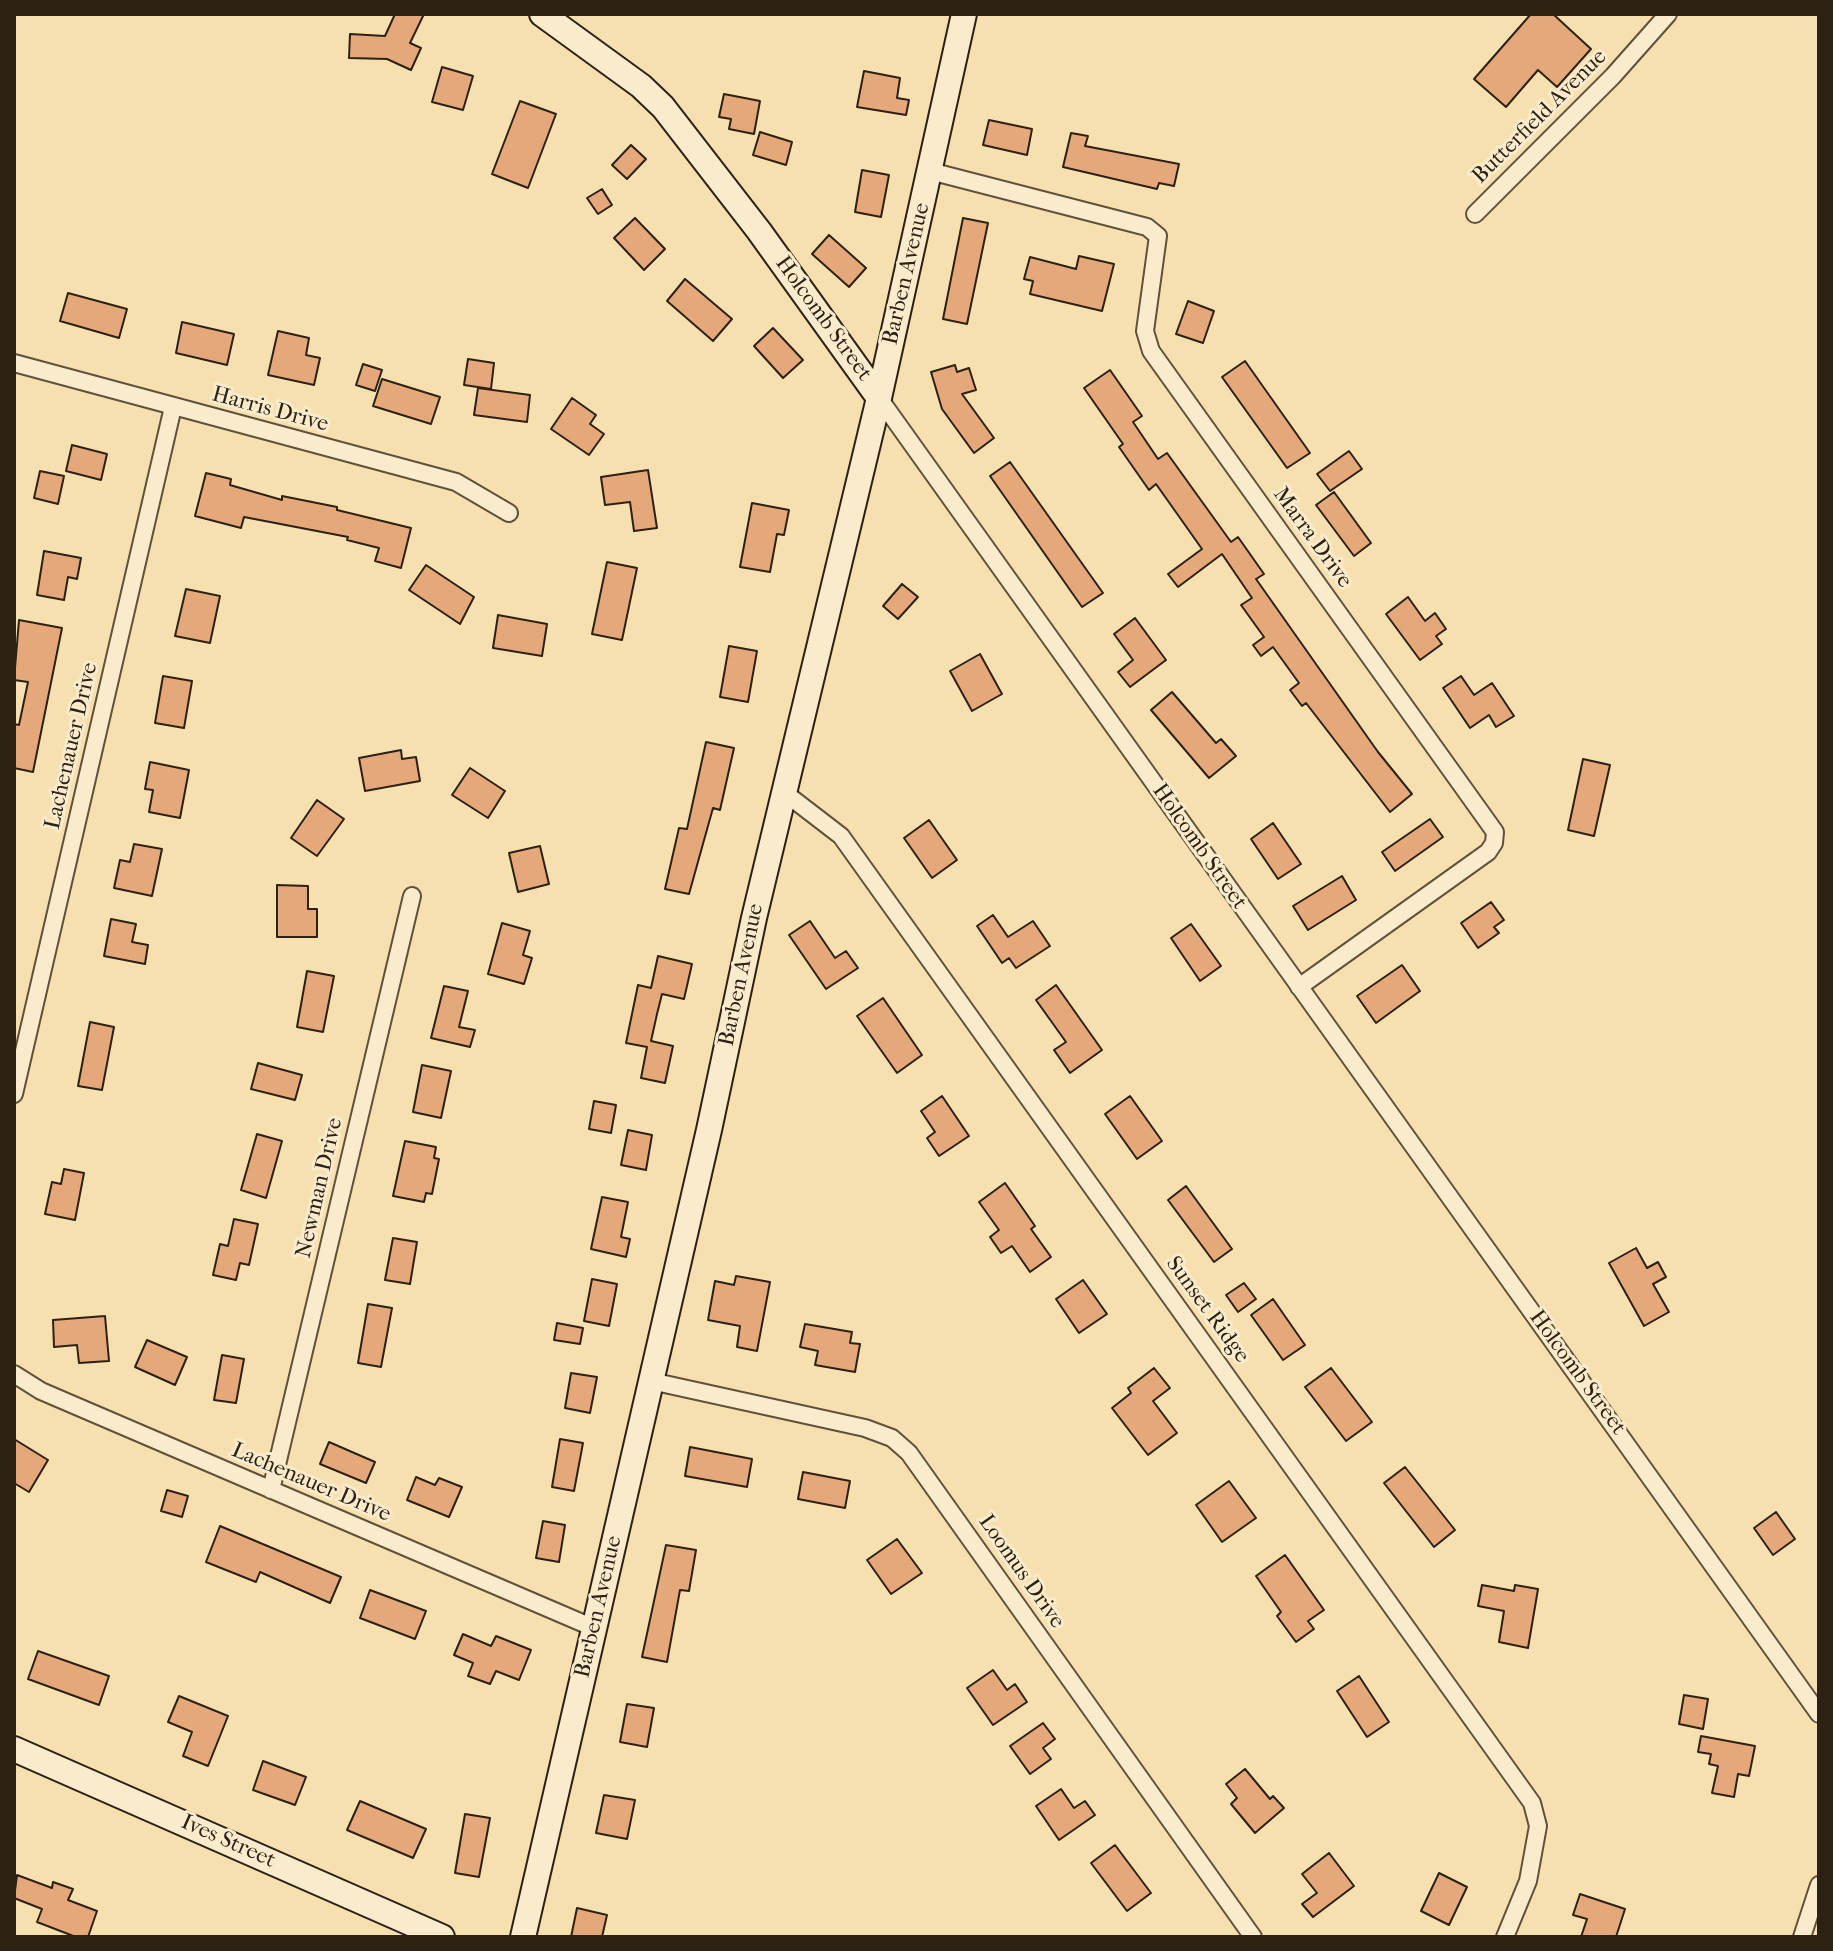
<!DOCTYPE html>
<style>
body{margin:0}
#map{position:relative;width:1833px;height:1951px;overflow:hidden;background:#f7e0b0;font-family:"IM FELL French Canon",serif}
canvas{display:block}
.frame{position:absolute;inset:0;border:16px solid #2c2113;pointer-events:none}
</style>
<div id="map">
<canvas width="1833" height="1951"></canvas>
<div class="frame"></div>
</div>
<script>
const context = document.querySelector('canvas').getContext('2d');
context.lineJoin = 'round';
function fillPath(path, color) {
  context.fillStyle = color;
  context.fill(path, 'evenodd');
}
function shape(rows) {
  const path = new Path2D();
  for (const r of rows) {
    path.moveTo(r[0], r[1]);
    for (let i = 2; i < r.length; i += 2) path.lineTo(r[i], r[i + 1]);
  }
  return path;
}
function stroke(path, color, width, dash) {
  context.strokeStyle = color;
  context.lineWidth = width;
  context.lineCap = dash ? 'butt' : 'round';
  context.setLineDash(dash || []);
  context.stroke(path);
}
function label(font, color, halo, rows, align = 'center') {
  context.font = font + ' "IM FELL French Canon",serif';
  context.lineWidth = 6;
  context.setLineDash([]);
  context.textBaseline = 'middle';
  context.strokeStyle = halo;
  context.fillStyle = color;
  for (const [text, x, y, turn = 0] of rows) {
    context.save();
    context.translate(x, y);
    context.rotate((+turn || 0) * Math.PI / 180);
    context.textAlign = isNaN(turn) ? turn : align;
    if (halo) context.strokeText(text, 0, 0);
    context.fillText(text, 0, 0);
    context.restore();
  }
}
const building = shape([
 [395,14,424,14,410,43,421,48,411,70,387,59,349,58,350,34,385,36,395,14],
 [1531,14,1553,14,1591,49,1557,87,1538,70,1506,107,1474,79,1531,14],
 [442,67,473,76,463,110,432,102,442,67],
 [864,71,900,78,897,98,909,100,906,115,857,107,864,71],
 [724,94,760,101,754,134,729,129,731,119,719,117,724,94],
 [520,101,556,114,528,188,492,174,520,101],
 [989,120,1032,129,1027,155,983,145,989,120],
 [760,132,792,142,786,165,753,155,760,132],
 [1071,133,1088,136,1085,146,1179,164,1174,186,1159,183,1157,189,1063,167,1071,133],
 [631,145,646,159,627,179,612,165,631,145],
 [862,170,889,175,881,217,855,212,862,170],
 [602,189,612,205,598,214,587,198,602,189],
 [635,218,665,249,644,270,614,238,635,218],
 [963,218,988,223,967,324,943,319,963,218],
 [829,235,866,268,849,287,812,254,829,235],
 [1079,256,1114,264,1102,311,1030,294,1033,281,1024,279,1030,257,1076,269,1079,256],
 [685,279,732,319,713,341,667,301,685,279],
 [68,293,127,309,119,338,60,321,68,293],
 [1188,301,1214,311,1203,343,1176,334,1188,301],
 [182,322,234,334,227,365,176,353,182,322],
 [773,328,803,360,783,378,754,346,773,328],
 [278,331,309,338,306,355,320,358,314,385,268,375,278,331],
 [468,359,494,363,491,389,464,385,468,359],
 [1245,361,1310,453,1287,468,1222,377,1245,361],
 [363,364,382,370,375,391,356,385,363,364],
 [955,365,957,372,969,368,976,390,962,394,994,438,974,453,942,409,931,372,955,365],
 [1110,370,1142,416,1133,422,1158,459,1167,453,1231,542,1238,537,1264,574,1256,579,1378,752,1412,794,1390,812,1306,703,1302,706,1290,690,1299,683,1273,647,1261,656,1253,645,1264,637,1241,605,1252,598,1222,554,1178,587,1168,574,1202,549,1156,484,1149,490,1119,447,1123,444,1084,388,1110,370],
 [382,379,440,397,431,424,373,406,382,379],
 [478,388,530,395,527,422,474,415,478,388],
 [572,398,596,415,590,424,604,434,589,455,551,429,572,398],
 [72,445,107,454,101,480,66,471,72,445],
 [1349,451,1362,469,1330,491,1317,474,1349,451],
 [1010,462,1103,593,1082,607,990,476,1010,462],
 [648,470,657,528,634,531,630,502,605,505,601,477,648,470],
 [40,471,64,476,58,504,34,498,40,471],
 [206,473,231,479,230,485,282,500,282,496,337,507,337,510,411,528,401,568,375,561,379,548,347,540,348,537,244,517,241,528,195,516,206,473],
 [1334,492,1371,543,1354,556,1316,505,1334,492],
 [752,503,789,510,784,535,777,534,770,572,740,567,752,503],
 [44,551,81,558,77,579,68,577,64,600,37,595,44,551],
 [607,562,637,568,622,640,592,634,607,562],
 [426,565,474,597,460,624,409,590,426,565],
 [902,584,918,597,898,619,883,606,902,584],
 [186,589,220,596,210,643,175,636,186,589],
 [1408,597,1425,621,1435,613,1446,629,1436,636,1442,644,1420,660,1386,614,1408,597],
 [498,615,547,624,542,656,493,648,498,615],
 [1135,618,1166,660,1130,687,1118,672,1133,660,1114,634,1135,618],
 [19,620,62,628,33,772,14,768,14,724,19,725,28,682,14,680,19,620],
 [729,646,757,651,748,702,720,697,729,646],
 [980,654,1002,694,972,711,950,671,980,654],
 [163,676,192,681,184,728,155,723,163,676],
 [1461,676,1474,695,1492,683,1514,716,1496,727,1489,715,1470,728,1443,688,1461,676],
 [1172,692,1216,743,1221,739,1236,756,1209,778,1151,710,1172,692],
 [706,742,734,748,720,810,713,808,689,894,665,889,679,828,687,829,706,742],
 [401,750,402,759,416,757,420,781,365,791,359,758,401,750],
 [1583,759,1610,765,1594,836,1568,830,1583,759],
 [150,762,189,770,180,818,149,812,153,790,145,789,150,762],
 [470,768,505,791,488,818,452,795,470,768],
 [317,800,344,819,317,856,291,838,317,800],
 [1430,819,1443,837,1395,871,1382,852,1430,819],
 [929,820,957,860,932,878,904,838,929,820],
 [1273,823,1301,864,1278,879,1251,839,1273,823],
 [134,844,162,849,152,896,114,888,120,860,130,862,134,844],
 [540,846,549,884,518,892,509,853,540,846],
 [1342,876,1356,900,1308,930,1293,906,1342,876],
 [277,885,308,886,308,909,317,909,317,937,277,937,277,885],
 [1491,902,1504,920,1494,927,1499,933,1478,948,1461,923,1491,902],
 [993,915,1008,937,1033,921,1050,946,1016,968,1009,958,1002,963,977,926,993,915],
 [111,919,136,924,132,942,148,945,145,964,104,956,111,919],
 [810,921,835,958,846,951,858,968,826,989,789,935,810,921],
 [502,923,530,931,523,955,532,958,524,984,488,974,502,923],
 [1191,924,1221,966,1200,981,1171,938,1191,924],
 [658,956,692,964,684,999,662,994,657,1014,651,1041,673,1046,665,1083,641,1078,647,1047,626,1043,638,985,651,988,658,956],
 [1402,965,1420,991,1376,1023,1357,996,1402,965],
 [307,971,334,976,323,1032,297,1027,307,971],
 [1056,985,1102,1050,1070,1073,1054,1050,1066,1042,1036,1000,1056,985],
 [444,986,468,991,459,1027,475,1030,470,1047,431,1038,444,986],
 [883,998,922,1055,897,1073,857,1016,883,998],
 [90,1022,114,1027,102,1090,78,1086,90,1022],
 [258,1063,302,1075,295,1100,251,1089,258,1063],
 [422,1065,451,1071,441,1118,413,1112,422,1065],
 [942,1096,969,1136,939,1156,927,1138,935,1132,921,1111,942,1096],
 [1130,1096,1162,1141,1137,1159,1105,1114,1130,1096],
 [594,1101,616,1105,611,1133,589,1129,594,1101],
 [628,1130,652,1135,646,1170,621,1165,628,1130],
 [257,1134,282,1141,266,1198,241,1190,257,1134],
 [405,1141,436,1147,434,1158,439,1159,432,1194,426,1193,424,1202,393,1196,405,1141],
 [64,1169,84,1173,75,1220,45,1214,52,1182,61,1184,64,1169],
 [1005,1183,1035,1226,1031,1229,1051,1257,1030,1272,1012,1246,1001,1253,990,1237,999,1230,979,1202,1005,1183],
 [1186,1186,1232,1249,1214,1262,1168,1200,1186,1186],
 [602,1197,628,1202,621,1237,630,1239,626,1257,591,1249,602,1197],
 [234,1219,258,1224,249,1265,240,1263,236,1280,213,1275,220,1244,228,1246,234,1219],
 [393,1238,417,1242,410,1284,385,1280,393,1238],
 [1636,1248,1647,1268,1658,1262,1666,1277,1653,1284,1669,1312,1644,1326,1609,1263,1636,1248],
 [736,1276,770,1282,757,1351,737,1347,740,1326,708,1320,715,1281,734,1285,736,1276],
 [592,1279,617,1284,609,1326,584,1321,592,1279],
 [1083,1280,1107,1314,1079,1333,1056,1299,1083,1280],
 [1244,1283,1256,1299,1238,1312,1226,1295,1244,1283],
 [1273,1299,1305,1345,1283,1360,1251,1315,1273,1299],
 [368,1304,392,1308,381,1367,358,1363,368,1304],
 [105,1316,109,1361,79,1363,77,1345,54,1347,53,1320,105,1316],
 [557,1323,583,1328,580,1344,554,1340,557,1323],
 [805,1324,852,1332,850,1343,860,1344,855,1372,815,1365,818,1351,800,1347,805,1324],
 [147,1340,187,1357,175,1385,135,1367,147,1340],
 [222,1355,244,1359,236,1403,214,1400,222,1355],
 [1154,1368,1170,1388,1153,1401,1177,1433,1148,1455,1112,1408,1131,1393,1128,1388,1154,1368],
 [1331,1368,1372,1422,1346,1441,1305,1387,1331,1368],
 [571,1373,597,1377,590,1413,565,1408,571,1373],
 [14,1439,48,1460,29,1492,14,1483,14,1439],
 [560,1439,583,1443,574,1491,552,1487,560,1439],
 [329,1442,375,1462,366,1483,320,1464,329,1442],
 [690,1447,752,1459,747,1487,685,1476,690,1447],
 [1405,1467,1455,1530,1434,1547,1384,1483,1405,1467],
 [803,1472,850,1481,845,1508,798,1499,803,1472],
 [416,1477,435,1485,439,1478,462,1487,449,1517,407,1500,416,1477],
 [1229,1481,1256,1518,1222,1542,1196,1505,1229,1481],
 [167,1490,188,1496,182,1517,161,1511,167,1490],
 [1776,1512,1795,1539,1773,1555,1754,1528,1776,1512],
 [543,1521,565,1525,559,1562,536,1558,543,1521],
 [220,1526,341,1577,330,1603,260,1572,256,1582,206,1562,220,1526],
 [897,1539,922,1573,891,1594,867,1560,897,1539],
 [666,1545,696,1550,689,1591,680,1590,667,1662,642,1657,666,1545],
 [1285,1555,1324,1610,1308,1621,1314,1629,1296,1642,1277,1616,1281,1612,1256,1576,1285,1555],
 [1482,1585,1514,1591,1515,1585,1538,1589,1528,1648,1499,1642,1504,1611,1478,1606,1482,1585],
 [370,1590,426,1611,415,1639,360,1618,370,1590],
 [463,1634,491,1646,496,1636,531,1650,519,1680,496,1671,490,1684,468,1676,473,1663,454,1655,463,1634],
 [38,1651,109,1676,99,1705,28,1679,38,1651],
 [993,1670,1007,1690,1015,1684,1027,1702,993,1725,967,1688,993,1670],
 [1359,1676,1389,1722,1367,1737,1337,1691,1359,1676],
 [1684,1695,1708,1699,1703,1729,1679,1724,1684,1695],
 [179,1696,228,1716,208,1766,183,1756,192,1732,168,1722,179,1696],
 [627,1704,654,1708,647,1747,620,1742,627,1704],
 [1043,1723,1055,1739,1043,1748,1051,1759,1030,1774,1010,1746,1043,1723],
 [1701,1736,1755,1746,1749,1776,1738,1774,1734,1797,1712,1793,1718,1766,1709,1764,1711,1754,1698,1752,1701,1736],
 [263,1761,306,1777,295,1805,253,1790,263,1761],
 [1245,1769,1270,1799,1273,1796,1284,1808,1255,1833,1231,1804,1237,1798,1226,1784,1245,1769],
 [1061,1789,1074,1808,1085,1801,1095,1815,1059,1840,1036,1806,1061,1789],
 [604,1795,635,1800,627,1839,596,1833,604,1795],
 [360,1801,426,1829,413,1858,347,1830,360,1801],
 [465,1814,490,1818,479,1877,455,1873,465,1814],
 [1115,1845,1151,1893,1127,1911,1091,1863,1115,1845],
 [1329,1853,1354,1886,1313,1917,1302,1904,1317,1893,1302,1874,1329,1853],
 [1439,1873,1467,1887,1449,1925,1421,1911,1439,1873],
 [17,1875,52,1888,53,1882,73,1889,68,1900,97,1911,88,1937,76,1937,37,1922,42,1909,14,1898,17,1875],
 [1580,1894,1625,1909,1616,1937,1581,1937,1587,1919,1573,1915,1580,1894],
 [577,1908,607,1915,602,1937,571,1937,577,1908]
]);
const street = shape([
 [930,171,1147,227,1158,236,1145,331,1151,351,1495,832,1494,843,1488,852,1299,987],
 [1475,214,1613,76,1668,14],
 [14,363,456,482,509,513],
 [879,398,1819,1714],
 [785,793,841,836,1532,1803,1538,1826,1528,1881,1505,1937],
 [14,1094,173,407],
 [14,1374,41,1391,594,1628],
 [651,1381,865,1428,892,1438,909,1453,1253,1937],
 [271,1490,412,896],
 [1802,1937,1819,1885]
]);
const secondary = shape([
 [542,14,641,86,663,107,759,231,879,398],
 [14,1749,442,1937],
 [523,1937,709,1130,754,918,879,398,964,14]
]);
const streetNames = [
 ["Butterfield Avenue",1540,117,-45],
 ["Barben Avenue",907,274,-77],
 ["Holcomb Street",823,319,54],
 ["Harris Drive",270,410,15],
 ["Marra Drive",1312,538,54],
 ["Lachenauer Drive",72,746,-77],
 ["Holcomb Street",1199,847,55],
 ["Barben Avenue",742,975,-78],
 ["Newman Drive",320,1188,-77],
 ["Sunset Ridge",1207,1310,54],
 ["Holcomb Street",1577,1373,54],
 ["Lachenauer Drive",311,1483,23],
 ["Loomus Drive",1021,1572,55],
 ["Barben Avenue",599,1607,-77],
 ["Ives Street",228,1842,24]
];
fillPath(building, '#e5a87b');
stroke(building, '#2c2113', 2);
stroke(street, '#5f513a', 20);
stroke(secondary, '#2c2113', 28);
stroke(street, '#faebcc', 16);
stroke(secondary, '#faebcc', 24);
label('22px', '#2c2113', '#faebcc', streetNames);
</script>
